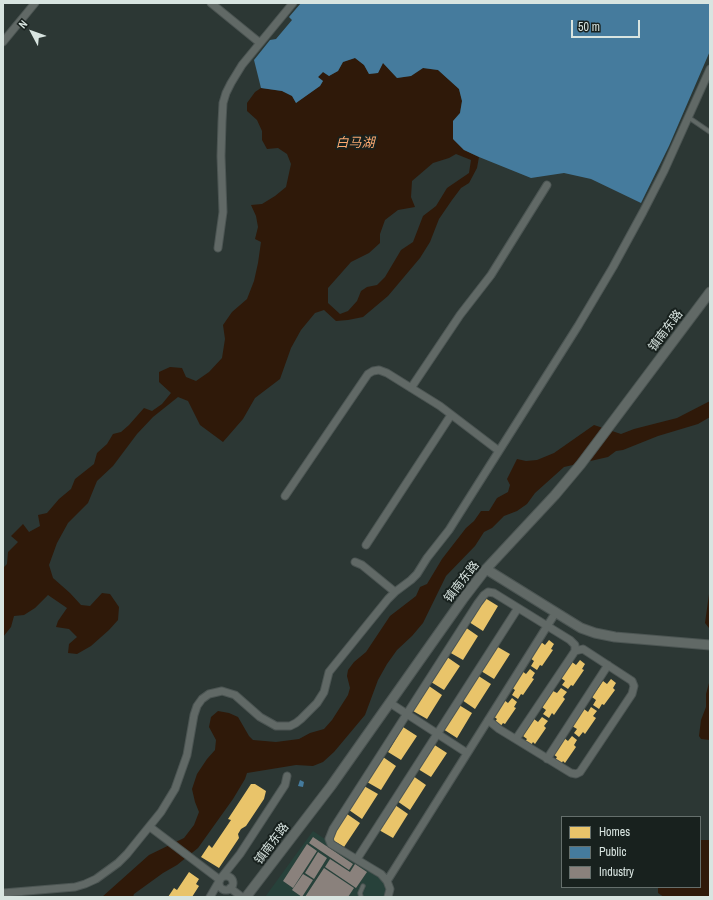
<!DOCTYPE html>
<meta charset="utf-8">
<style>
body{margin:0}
#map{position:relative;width:713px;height:900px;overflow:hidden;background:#2c3734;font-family:"Archivo Narrow",sans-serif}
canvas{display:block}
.frame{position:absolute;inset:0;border:4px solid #d8e4e0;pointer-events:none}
.legend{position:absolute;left:561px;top:816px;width:140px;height:72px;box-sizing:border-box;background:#18211e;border:1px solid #656f6c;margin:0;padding:5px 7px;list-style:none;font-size:12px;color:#d8e4e0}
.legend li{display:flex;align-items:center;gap:8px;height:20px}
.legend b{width:20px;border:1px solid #656f6c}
.north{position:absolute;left:12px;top:12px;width:40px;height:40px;-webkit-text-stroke:3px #18211e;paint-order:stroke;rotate:311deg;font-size:11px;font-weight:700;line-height:16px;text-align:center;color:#d8e4e0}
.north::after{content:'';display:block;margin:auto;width:14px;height:18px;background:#d8e4e0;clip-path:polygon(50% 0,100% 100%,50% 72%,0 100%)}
.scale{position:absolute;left:571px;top:20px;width:69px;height:18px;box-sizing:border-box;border:2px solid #d8e4e0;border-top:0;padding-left:5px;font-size:12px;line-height:14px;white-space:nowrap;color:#d8e4e0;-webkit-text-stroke:3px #18211e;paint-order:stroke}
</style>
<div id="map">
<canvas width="713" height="900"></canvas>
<div class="frame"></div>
<ul class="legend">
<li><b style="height:11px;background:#e9c46a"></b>Homes</li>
<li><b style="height:11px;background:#457b9d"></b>Public</li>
<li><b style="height:11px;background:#8a817c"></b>Industry</li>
</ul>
<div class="north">N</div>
<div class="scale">50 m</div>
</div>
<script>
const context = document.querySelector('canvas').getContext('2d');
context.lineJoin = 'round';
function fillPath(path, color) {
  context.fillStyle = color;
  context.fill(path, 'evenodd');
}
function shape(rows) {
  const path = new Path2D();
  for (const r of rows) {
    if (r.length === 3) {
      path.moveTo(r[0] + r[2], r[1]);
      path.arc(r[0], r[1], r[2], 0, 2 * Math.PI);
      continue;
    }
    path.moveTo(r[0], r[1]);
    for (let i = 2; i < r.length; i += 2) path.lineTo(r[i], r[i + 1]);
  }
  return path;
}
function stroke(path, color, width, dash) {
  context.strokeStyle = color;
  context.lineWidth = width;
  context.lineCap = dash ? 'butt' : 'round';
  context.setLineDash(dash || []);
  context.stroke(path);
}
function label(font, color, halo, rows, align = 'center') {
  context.font = font + ' "Archivo Narrow","Noto Sans SC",sans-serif';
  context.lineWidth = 4;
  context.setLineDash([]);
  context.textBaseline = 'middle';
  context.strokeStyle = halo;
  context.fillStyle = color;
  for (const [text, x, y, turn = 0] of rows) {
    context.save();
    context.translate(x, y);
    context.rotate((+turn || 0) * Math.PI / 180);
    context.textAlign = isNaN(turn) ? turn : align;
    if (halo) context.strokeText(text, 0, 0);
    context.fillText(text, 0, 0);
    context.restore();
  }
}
const built = shape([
 [313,831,387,881,388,897,265,897]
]);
const water = shape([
 [355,58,364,65,369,74,378,73,383,63,397,78,411,76,423,68,438,70,459,89,462,101,460,113,453,121,453,139,464,150,479,157,477,168,469,183,461,188,452,200,439,219,430,242,420,258,388,296,363,317,348,320,336,321,324,310,315,313,301,330,291,348,280,379,255,398,243,419,223,442,200,425,188,401,178,397,153,417,137,434,113,466,97,481,88,503,68,523,57,543,49,565,53,578,70,593,81,605,90,606,102,593,110,594,119,607,118,620,109,630,91,646,77,654,68,653,69,644,77,637,69,629,56,627,58,621,67,608,48,595,35,608,24,615,14,616,11,627,3,637,3,568,7,564,8,552,18,542,11,536,23,524,29,532,40,526,38,515,47,513,59,499,71,489,75,479,94,464,97,453,107,444,113,434,121,432,129,425,144,408,152,411,162,404,171,393,159,382,159,372,170,367,182,368,186,377,196,381,209,372,222,358,225,339,223,325,232,312,247,299,254,281,258,263,261,242,255,239,258,227,256,216,251,205,262,204,275,196,286,187,291,164,287,154,278,148,267,149,262,140,262,131,257,120,247,111,247,103,255,92,261,88,282,91,292,96,296,103,320,86,323,81,318,77,323,72,329,76,338,71,343,62],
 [456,154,471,160,469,173,447,188,436,206,423,216,413,242,401,250,385,277,377,285,367,287,361,291,357,301,348,311,340,314,328,303,328,288,351,262,369,253,380,243,380,234,385,220,398,210,415,207,411,197,412,181,433,163,449,158],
 [710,401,710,417,698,424,658,436,623,450,616,451,608,457,564,467,535,493,527,504,517,511,504,516,492,528,484,532,475,546,446,576,423,623,412,636,397,650,387,664,378,680,365,715,334,752,323,762,313,766,296,765,247,773,245,779,233,799,198,848,177,865,163,873,134,894,133,897,102,897,149,855,184,838,194,825,199,812,195,802,192,789,197,774,207,759,215,750,216,740,209,727,211,717,218,711,229,713,238,717,249,736,253,740,276,742,299,739,310,733,324,729,332,720,348,695,350,688,347,676,348,670,354,662,366,652,390,616,416,596,420,587,427,584,442,559,466,528,474,521,481,511,489,511,497,498,508,492,510,485,507,479,517,459,526,461,537,460,554,453,594,425,621,434,634,429,677,418],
 [710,587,710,628,709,628,705,623],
 [710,682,710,740,701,739,699,736,701,720,706,707,706,694,709,683],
 [700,840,710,840,710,897,664,897,658,893,658,887,700,887]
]);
const homes = shape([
 [485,598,498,606,483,631,469,622],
 [465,627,478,636,463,660,449,652],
 [549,640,554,644,551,649,553,650,542,666,540,665,537,670,531,666,534,661,530,658,541,642,545,645],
 [496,646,510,654,494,679,481,671],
 [447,657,460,666,444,690,431,682],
 [580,660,585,664,582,669,584,670,573,686,571,685,568,689,562,685,565,681,561,678,572,662,576,665],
 [530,669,535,673,532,678,534,679,523,695,521,694,518,699,512,695,515,690,511,687,522,671,526,674],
 [477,675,491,684,475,709,462,700],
 [611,679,616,683,613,688,615,690,604,705,602,704,599,709,593,705,596,700,592,697,603,681,607,684],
 [429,686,442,695,427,719,413,711],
 [561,688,567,692,563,697,565,699,554,715,552,713,549,718,543,714,546,710,542,707,553,691,557,693],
 [512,698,517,702,514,707,516,708,505,724,503,723,500,727,494,723,497,719,493,716,504,700,508,703],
 [459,705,472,713,457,738,443,729],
 [591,707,597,711,593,716,596,718,585,734,583,732,579,737,574,733,577,729,572,726,584,709,588,712],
 [542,717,548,721,544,726,546,728,535,744,533,742,530,747,524,743,527,739,523,736,534,719,538,722],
 [403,727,417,736,401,760,388,752],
 [572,736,577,740,574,745,576,747,565,763,563,761,560,766,554,762,557,757,553,754,564,738,568,741],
 [433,744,447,753,431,777,418,769],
 [383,757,396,766,381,790,367,782],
 [413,776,426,785,410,810,397,801],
 [251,784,255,784,266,791,264,799,246,826,241,829,238,834,239,838,219,868,201,857,209,845,212,848,231,820,228,819],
 [364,786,378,794,362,819,349,810],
 [395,805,408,814,393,838,379,830],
 [347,814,360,823,344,847,331,839],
 [189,872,199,879,196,884,199,886,192,897,168,897,174,888,177,890]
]);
const public = shape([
 [301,3,710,3,710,51,669,146,641,203,591,179,564,173,531,178,479,157,464,150,453,139,453,121,460,113,462,101,459,89,438,70,423,68,411,76,397,78,383,63,378,73,369,74,364,65,355,58,343,62,338,71,329,76,323,72,318,77,323,81,320,86,296,103,292,96,282,91,261,88,254,60,270,40,276,39,292,20,289,17],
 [300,780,304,782,303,787,298,786]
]);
const industry = shape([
 [313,837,353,864,349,870,309,843],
 [307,844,317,851,293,888,283,881],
 [318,852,327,858,314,879,305,873],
 [330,859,350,872,355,864,367,872,356,888,325,867],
 [324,868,354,888,348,897,305,897],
 [303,874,313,880,302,897,292,890]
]);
const service = shape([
 [688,117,710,132],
 [361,897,360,893,363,886]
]);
const minor = shape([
 [211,3,260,43],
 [3,42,35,3],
 [218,248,223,212,221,156,222,122,223,103,226,93,231,83,242,65,293,3],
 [411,388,460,315,491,275,547,185],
 [285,496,368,374,373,371,379,370,387,373,440,406,499,451],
 [366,545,451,415],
 [355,562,362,565,395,592],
 [390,703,467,753],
 [488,720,499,729,571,773,576,774,580,772,632,694,634,686,632,681,583,649,575,651],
 [547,759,608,665],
 [150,827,220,880],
 [357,859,518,608],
 [226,883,7],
 [387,881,556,612],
 [230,888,242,897],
 [3,893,75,887,85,884,96,879,118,863,127,854,161,812,175,789,187,755,194,715,197,706,202,699,209,694,222,691,235,695,260,717,276,726,290,726,296,723,301,719,317,703,324,692,329,672,333,667,388,599,395,592,411,580,417,574,427,558,449,530,578,326,613,267,643,212,664,171,710,69],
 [210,897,221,878,240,854,285,785,287,776],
 [388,897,390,889,387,881,381,874,331,844,329,839,333,829,478,603,484,595,488,592,494,593,570,640,575,645,575,651,516,739]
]);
const tertiary = shape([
 [486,569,568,620,581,628,595,633,615,637,710,645],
 [246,897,331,786,463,599,486,569,555,495,581,464,710,292]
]);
const streetNames = [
 ["镇南东路",666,331,-53],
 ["镇南东路",462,582,-52],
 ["镇南东路",272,844,-53]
];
const waterNames = [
 ["白马湖",355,144]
];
fillPath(built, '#27413a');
fillPath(water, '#2f1909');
fillPath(homes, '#e9c46a');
fillPath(public, '#457b9d');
fillPath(industry, '#8a817c');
stroke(service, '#4c5553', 5.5);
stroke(minor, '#4c5553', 9);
stroke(tertiary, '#4c5553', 11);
stroke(service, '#616966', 3.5);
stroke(minor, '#616966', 7);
stroke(tertiary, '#616966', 9);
label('12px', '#d8e4e0', '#18211e', streetNames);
label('italic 13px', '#fca970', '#18211e', waterNames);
</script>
